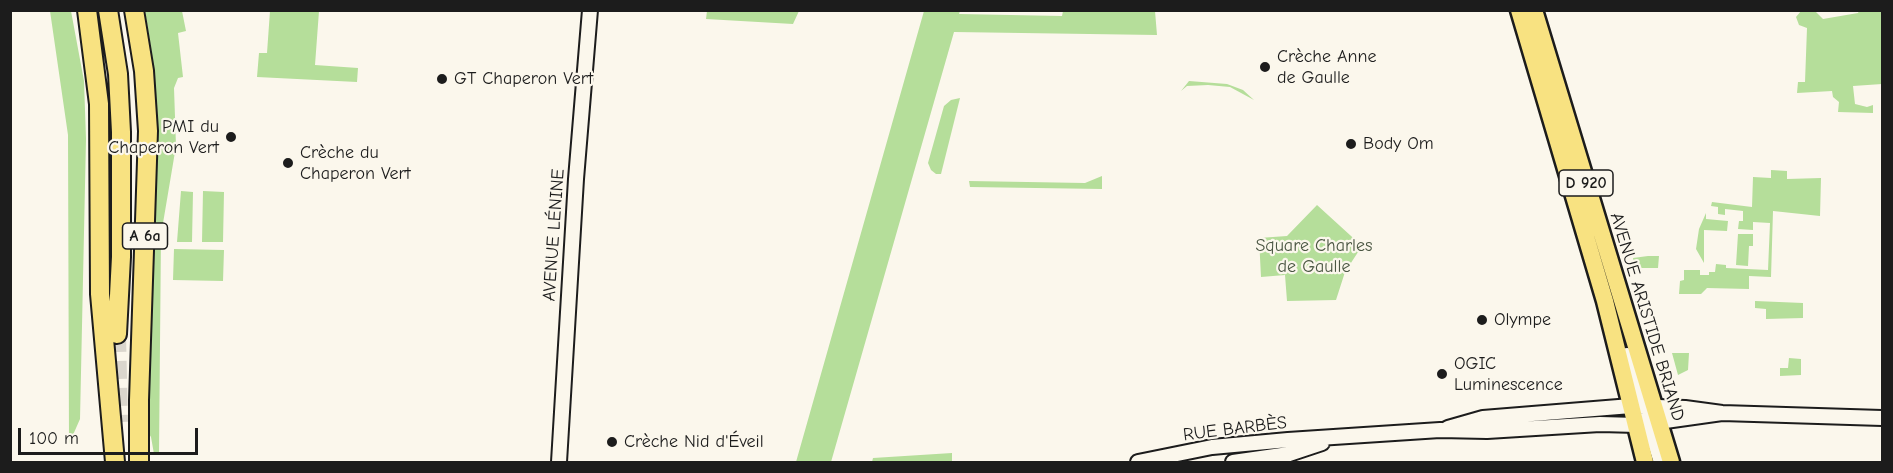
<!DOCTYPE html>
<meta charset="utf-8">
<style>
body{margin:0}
#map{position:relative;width:1893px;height:473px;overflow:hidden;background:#fbf7ec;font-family:"Comic Neue",sans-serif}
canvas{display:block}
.frame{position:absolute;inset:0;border:12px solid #1c1c1c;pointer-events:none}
.scale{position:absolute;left:18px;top:428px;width:180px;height:27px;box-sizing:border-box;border:3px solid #1c1c1c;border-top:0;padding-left:8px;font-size:18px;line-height:21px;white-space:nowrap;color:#1c1c1c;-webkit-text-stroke:4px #fbf7ec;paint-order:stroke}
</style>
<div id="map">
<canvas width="1893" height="473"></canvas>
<div class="frame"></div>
<div class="scale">100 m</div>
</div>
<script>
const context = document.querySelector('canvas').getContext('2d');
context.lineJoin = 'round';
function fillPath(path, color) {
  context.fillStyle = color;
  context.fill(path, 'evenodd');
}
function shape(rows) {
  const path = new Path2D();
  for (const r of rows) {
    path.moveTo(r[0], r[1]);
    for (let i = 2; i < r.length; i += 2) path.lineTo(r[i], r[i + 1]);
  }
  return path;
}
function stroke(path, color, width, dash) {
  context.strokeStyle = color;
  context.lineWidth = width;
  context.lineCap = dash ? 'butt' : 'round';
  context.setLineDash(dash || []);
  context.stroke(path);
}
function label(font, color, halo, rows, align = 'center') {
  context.font = font + ' "Comic Neue",sans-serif';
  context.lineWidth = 4.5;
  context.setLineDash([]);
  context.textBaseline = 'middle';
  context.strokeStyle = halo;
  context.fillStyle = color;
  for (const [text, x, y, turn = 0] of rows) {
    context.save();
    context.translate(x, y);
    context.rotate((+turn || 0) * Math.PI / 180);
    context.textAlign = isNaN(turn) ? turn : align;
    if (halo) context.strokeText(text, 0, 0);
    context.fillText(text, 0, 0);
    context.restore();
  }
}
const green = shape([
 [50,11,71,11,84,81,86,139,80,419,69,444,68,135],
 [145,11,182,11,186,31,178,33,183,77,178,78,174,88,176,146,161,235,159,453,154,454,151,437,145,428,157,153,154,68],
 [270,11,319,11,315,65,358,68,357,82,257,77,259,53,267,53],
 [707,11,707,10,799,11,793,24,706,19],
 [924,11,960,11,959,14,1062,16,1063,11,1155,11,1157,35,954,32,831,462,796,462],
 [1801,11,1815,11,1823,19,1858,13,1859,11,1882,11,1882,84,1853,86,1855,104,1867,107,1873,105,1873,113,1838,112,1839,102,1833,97,1832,91,1797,93,1798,82,1805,82,1807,28,1799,25,1796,17],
 [1189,81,1227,84,1243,90,1254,100,1230,87,1208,85,1187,86,1181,91],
 [960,98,941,174,936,174,931,170,928,163,944,106,951,100],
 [1771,170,1787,171,1787,179,1821,178,1820,216,1773,211,1771,277,1749,276,1749,289,1707,288,1701,294,1679,294,1680,281,1684,280,1684,270,1700,270,1700,275,1709,275,1709,272,1715,272,1716,264,1726,265,1726,268,1768,270,1770,223,1753,222,1753,230,1738,229,1739,221,1743,221,1743,211,1725,209,1725,215,1718,214,1718,207,1711,206,1712,202,1752,207,1753,177,1771,178],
 [1102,176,1102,189,970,187,969,181,1085,183],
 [181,191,193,192,192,242,177,242],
 [203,191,224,192,223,242,202,242],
 [1317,205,1362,246,1345,272,1336,300,1287,301,1285,275,1261,277,1259,238,1287,236],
 [1706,213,1706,219,1728,221,1727,231,1704,230,1704,263,1696,249,1699,229],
 [1738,234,1753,234,1753,246,1749,246,1748,266,1736,265],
 [174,249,224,250,223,281,173,280],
 [1648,256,1659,256,1658,268,1635,268,1633,258],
 [1755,301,1803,303,1803,318,1766,319,1766,309,1755,308],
 [1672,353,1689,353,1688,370,1678,375],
 [1789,358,1801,359,1801,375,1780,376,1780,368,1788,368],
 [952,453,952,462,872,462,873,458]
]);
const highwayTunnel = shape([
 [117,334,119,422]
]);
const secondary = shape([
 [1627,355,1639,399,1648,412],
 [1643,418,1649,425,1661,462],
 [1448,428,1483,418,1631,406,1685,408,1722,413,1882,418],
 [559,462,576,179,590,10],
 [1138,462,1212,447,1288,440,1440,430,1487,431,1600,424,1637,425,1722,413],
 [1233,462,1289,454,1322,443]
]);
const primary = shape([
 [1519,10,1605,301,1645,462],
 [1534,10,1671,462]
]);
const highway = shape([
 [87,10,99,104,100,294,115,462],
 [108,10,118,74,121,132,121,257,117,334],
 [134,10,144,71,148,131,139,400,139,462]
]);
const markers = [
 [1265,67,6,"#1c1c1c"],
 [442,79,6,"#1c1c1c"],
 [231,137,6,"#1c1c1c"],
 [1351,144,6,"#1c1c1c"],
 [288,163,6,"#1c1c1c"],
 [1482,320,6,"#1c1c1c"],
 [1442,374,6,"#1c1c1c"],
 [612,442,6,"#1c1c1c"]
];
const shields = [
 [1586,183,54],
 [145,236,45]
];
const shieldNames = [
 ["D 920",1586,183],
 ["A 6a",145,236]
];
const poiNames = [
 ["Crèche Anne",1277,57],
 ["de Gaulle",1277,78],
 ["GT Chaperon Vert",454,79],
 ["PMI du",219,127,"right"],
 ["Chaperon Vert",219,148,"right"],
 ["Body Om",1363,144],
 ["Crèche du",300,153],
 ["Chaperon Vert",300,174],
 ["Olympe",1494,320],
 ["OGIC",1454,364],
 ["Luminescence",1454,385],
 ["Crèche Nid d'Éveil",624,442]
];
const streetNames = [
 ["AVENUE LÉNINE",554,235,-86],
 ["AVENUE ARISTIDE BRIAND",1647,317,73],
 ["RUE BARBÈS",1235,429,-7]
];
const parkNames = [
 ["Square Charles",1314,246],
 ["de Gaulle",1314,267]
];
fillPath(green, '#b5de9a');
stroke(highwayTunnel, '#dad6cd', 18, [18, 9]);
stroke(secondary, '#1c1c1c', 18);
stroke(primary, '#1c1c1c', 21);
stroke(highway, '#1c1c1c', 22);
stroke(secondary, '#fbf7ec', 14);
stroke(primary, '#f8e281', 16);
stroke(highway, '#f8e281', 18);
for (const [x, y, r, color] of markers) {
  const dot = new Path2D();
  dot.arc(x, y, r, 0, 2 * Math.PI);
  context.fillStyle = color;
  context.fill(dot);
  stroke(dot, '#fbf7ec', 2);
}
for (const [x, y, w] of shields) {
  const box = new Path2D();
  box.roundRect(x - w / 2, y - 13, w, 26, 4.5);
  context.fillStyle = '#fbf7ec';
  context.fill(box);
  stroke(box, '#1c1c1c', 1.5);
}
label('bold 16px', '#1c1c1c', null, shieldNames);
label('18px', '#1c1c1c', '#fbf7ec', poiNames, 'left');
label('18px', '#1c1c1c', '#fbf7ec', streetNames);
label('18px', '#4a5642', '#fbf7ec', parkNames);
</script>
